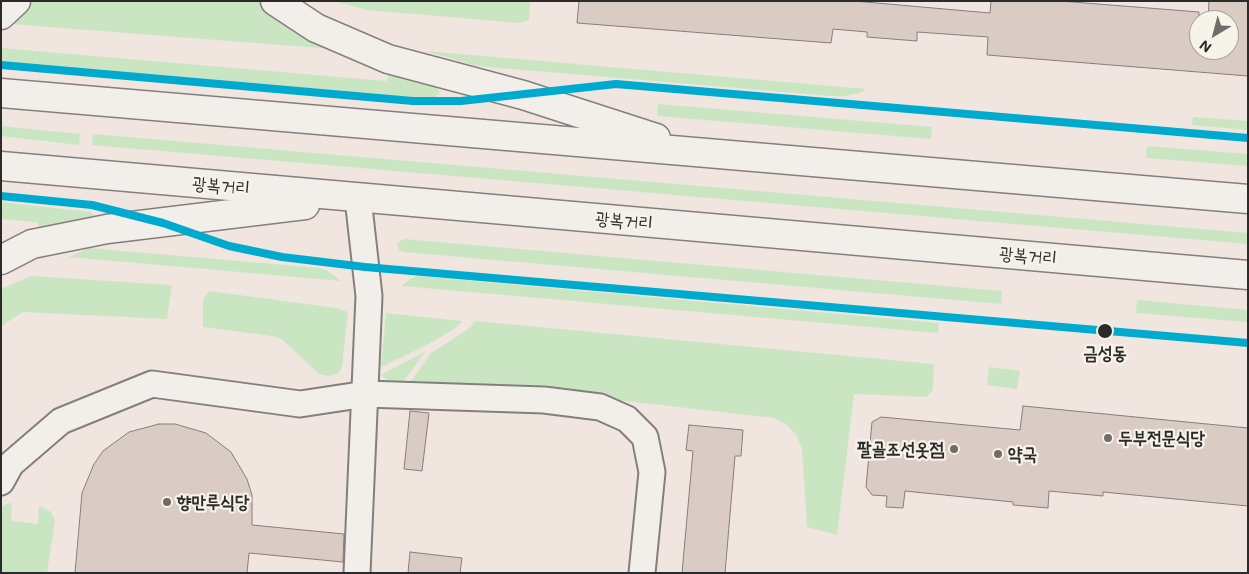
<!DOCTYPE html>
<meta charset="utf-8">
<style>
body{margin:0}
#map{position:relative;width:1249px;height:574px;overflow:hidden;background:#f0e6df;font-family:Mali,sans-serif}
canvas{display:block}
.frame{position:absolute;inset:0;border:2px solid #2b2b2b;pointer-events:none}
.north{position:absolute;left:1189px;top:10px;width:50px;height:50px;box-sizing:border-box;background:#f7f3e8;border:1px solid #a5a39c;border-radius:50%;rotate:217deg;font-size:14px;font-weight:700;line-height:20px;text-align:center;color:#2b2b2b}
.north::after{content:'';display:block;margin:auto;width:18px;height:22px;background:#706c6a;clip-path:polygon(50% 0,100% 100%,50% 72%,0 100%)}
</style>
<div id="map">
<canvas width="1249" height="574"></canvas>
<div class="frame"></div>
<div class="north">N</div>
</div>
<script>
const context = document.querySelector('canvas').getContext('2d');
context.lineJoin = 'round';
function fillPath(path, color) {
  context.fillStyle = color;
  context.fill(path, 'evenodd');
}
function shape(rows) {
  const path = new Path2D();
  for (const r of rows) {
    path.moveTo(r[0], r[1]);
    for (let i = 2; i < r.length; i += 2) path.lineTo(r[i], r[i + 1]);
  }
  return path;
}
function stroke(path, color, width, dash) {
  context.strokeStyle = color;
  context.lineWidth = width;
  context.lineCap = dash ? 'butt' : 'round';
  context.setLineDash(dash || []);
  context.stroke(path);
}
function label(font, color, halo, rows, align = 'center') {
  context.font = font + ' Mali,"Poor Story",sans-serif';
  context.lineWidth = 4.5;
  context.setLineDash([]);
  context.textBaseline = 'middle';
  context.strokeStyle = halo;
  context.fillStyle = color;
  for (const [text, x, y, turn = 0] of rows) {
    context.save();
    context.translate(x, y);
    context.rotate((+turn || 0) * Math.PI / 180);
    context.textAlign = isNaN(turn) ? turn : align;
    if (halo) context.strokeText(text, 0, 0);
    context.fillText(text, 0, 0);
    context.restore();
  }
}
const green = shape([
 [31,1,258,1,274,14,332,49,11,24],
 [333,1,530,1,529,20,519,23,368,10],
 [1,48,386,81,390,72,435,85,440,93,435,97,426,98,1,62],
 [425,51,866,89,860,93,844,96,831,96,477,66],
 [658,104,932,127,931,139,657,116],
 [1193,117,1248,121,1248,130,1192,125],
 [1,126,80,134,79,145,1,136],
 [93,134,1248,233,1248,244,92,145],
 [1147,146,1248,154,1248,166,1146,158],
 [1,202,91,212,96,218,42,235,37,222,1,219],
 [404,239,1002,291,1001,304,403,252,399,250,397,243],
 [89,248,319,268,328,271,341,281,69,257],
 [31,276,172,285,167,319,23,312,1,326,1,289],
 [418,276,939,323,938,333,402,286,410,279],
 [209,291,336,308,348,312,342,366,339,373,329,376,319,374,283,340,272,336,203,327,203,299],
 [1137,300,1248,310,1248,322,1136,313],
 [386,313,462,321,457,327,427,345,381,367],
 [475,321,934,364,933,390,927,397,854,394,837,535,807,527,802,449,797,436,787,425,774,418,591,397,408,385,431,353,471,327],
 [426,351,402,383,389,382,381,375],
 [989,367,1020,371,1017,389,987,385],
 [12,503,11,521,38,524,39,506,51,512,55,520,47,573,1,573,1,508,6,504]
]);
const building = shape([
 [579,1,854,1,990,13,991,1,1060,1,1199,12,1199,50,1229,50,1229,20,1208,20,1209,1,1248,1,1248,76,987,55,988,37,917,32,917,41,867,37,867,32,833,29,831,43,577,23,579,1],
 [1023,406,1248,428,1248,506,1103,492,1103,496,1049,491,1048,508,1013,505,1013,502,905,491,903,508,886,507,887,496,872,495,866,487,872,422,881,417,1020,430,1023,406],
 [410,411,429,413,422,471,404,469,410,411],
 [159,424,175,424,206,433,231,452,247,479,252,495,252,525,344,534,343,562,249,553,247,573,75,573,82,493,94,464,103,451,129,432,159,424],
 [689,425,743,430,741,456,735,456,725,573,682,573,693,451,686,450,689,425],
 [410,552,462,558,460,573,408,573,410,552]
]);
const minor = shape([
 [1,482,11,464,61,421,152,384,300,404,366,394,544,400,600,407,627,419,645,437,652,472,642,573],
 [357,573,369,296,358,198]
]);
const highway = shape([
 [275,1,316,28,388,59,523,95,656,138],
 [1,15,16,1],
 [1,93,1248,199],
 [1,166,1248,275],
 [1,260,32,244,107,229,305,205]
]);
const tram1 = shape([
 [1,65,413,101,461,101,616,84,1248,138],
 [1,196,92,205,163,223,229,246,282,257,365,267,1248,343]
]);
const markers = [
 [1105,331,8,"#2b2b2b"],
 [1108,438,5,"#706c6a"],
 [954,449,5,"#706c6a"],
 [998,454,5,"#706c6a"],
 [167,502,5,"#706c6a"]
];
const streetNames = [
 ["광복거리",221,186,5],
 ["광복거리",624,221,5],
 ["광복거리",1028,256,5]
];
const stopNames = [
 ["금성동",1105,353]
];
const poiNames = [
 ["두부전문식당",1118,438],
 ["팔골조선옷점",944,449,"right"],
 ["약국",1008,454],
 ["향만루식당",177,502]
];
fillPath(green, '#cae5c2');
fillPath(building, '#dacbc5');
stroke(building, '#847f7c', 1);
stroke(minor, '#847f7c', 29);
stroke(highway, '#847f7c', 31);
stroke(minor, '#f2efeb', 25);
stroke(highway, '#f2efeb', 28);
stroke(tram1, '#00a9ce', 8);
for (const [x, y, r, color] of markers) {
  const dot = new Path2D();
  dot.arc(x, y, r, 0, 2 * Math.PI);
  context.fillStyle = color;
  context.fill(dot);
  stroke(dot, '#f7f3e8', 2);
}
label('18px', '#2b2b2b', '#f7f3e8', streetNames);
label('bold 18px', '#2b2b2b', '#f7f3e8', stopNames);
label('bold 18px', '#2b2b2b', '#f7f3e8', poiNames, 'left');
</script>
